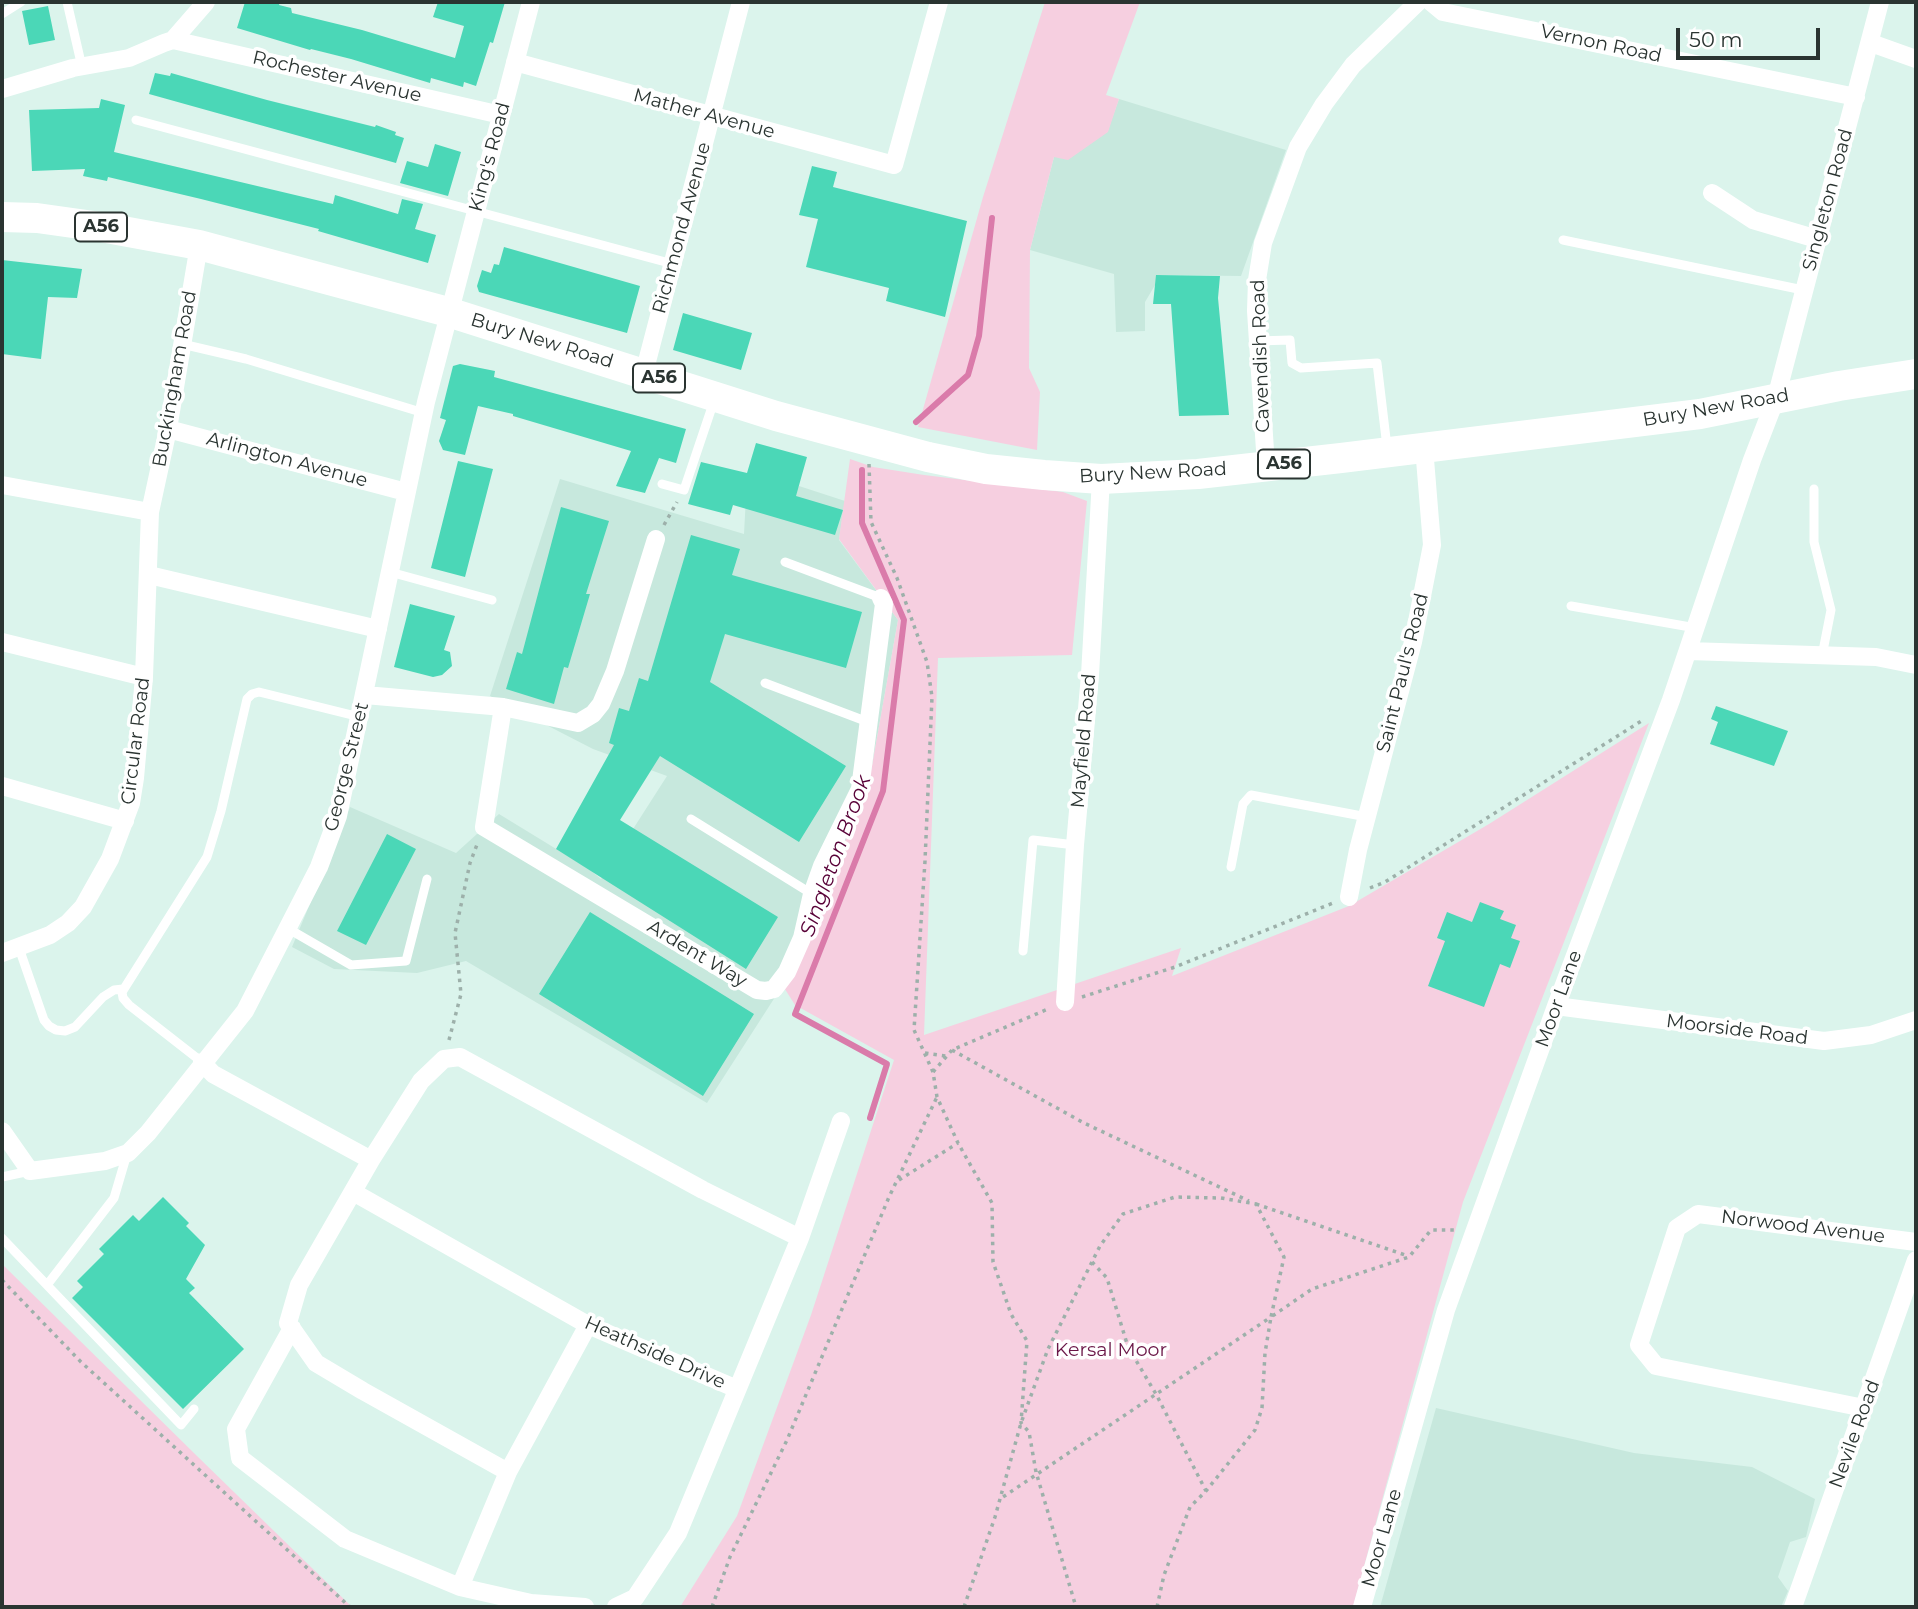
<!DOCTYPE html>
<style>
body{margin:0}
#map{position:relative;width:1918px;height:1609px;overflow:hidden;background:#dbf4ec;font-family:Montserrat,sans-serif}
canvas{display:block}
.frame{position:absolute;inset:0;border:4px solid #2a3431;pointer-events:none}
.scale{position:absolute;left:1676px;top:28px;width:144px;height:32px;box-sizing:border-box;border:4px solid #2a3431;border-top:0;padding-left:9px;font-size:21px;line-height:24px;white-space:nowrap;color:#2a3431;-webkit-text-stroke:5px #fff;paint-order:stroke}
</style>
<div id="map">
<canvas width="1918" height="1609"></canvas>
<div class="frame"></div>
<div class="scale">50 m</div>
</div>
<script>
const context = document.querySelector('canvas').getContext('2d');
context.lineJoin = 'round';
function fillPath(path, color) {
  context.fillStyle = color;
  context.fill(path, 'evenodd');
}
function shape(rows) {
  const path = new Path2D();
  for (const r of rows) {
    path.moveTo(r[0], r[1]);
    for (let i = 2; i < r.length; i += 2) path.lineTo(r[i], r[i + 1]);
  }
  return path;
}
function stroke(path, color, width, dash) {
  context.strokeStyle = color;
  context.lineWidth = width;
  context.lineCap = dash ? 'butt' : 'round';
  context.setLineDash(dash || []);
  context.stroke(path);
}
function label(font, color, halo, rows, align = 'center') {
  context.font = font + ' Montserrat,sans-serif';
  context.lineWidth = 7;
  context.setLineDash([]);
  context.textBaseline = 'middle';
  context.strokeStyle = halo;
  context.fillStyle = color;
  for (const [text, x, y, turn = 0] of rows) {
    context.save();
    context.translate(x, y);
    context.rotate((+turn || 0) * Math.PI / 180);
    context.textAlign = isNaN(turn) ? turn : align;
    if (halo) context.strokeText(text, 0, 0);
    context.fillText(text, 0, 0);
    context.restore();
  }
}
const built = shape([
 [1119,99,1286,150,1241,276,1161,275,1145,302,1145,331,1116,332,1114,274,1030,250,1054,157,1107,132],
 [560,479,744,534,746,497,798,488,799,486,845,501,839,540,898,620,868,788,786,980,707,1103,466,961,417,973,334,969,292,947,350,807,456,853,499,814,589,869,601,879,667,776,593,749,490,696],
 [1436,1408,1634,1453,1752,1467,1815,1499,1806,1537,1790,1542,1778,1577,1788,1591,1781,1607,1380,1607]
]);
const green = shape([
 [1045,2,1140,2,1106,95,1119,99,1108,132,1068,160,1054,157,1030,250,1029,368,1040,392,1037,450,918,427,983,197],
 [850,459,873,467,924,475,1063,492,1087,501,1072,655,938,658,924,1035,1181,948,1172,976,1349,906,1489,824,1649,723,1463,1202,1353,1607,680,1607,737,1516,811,1315,894,1060,795,1005,783,986,868,788,898,620,839,539],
 [2,1264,197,1456,352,1607,2,1607]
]);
const stream = shape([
 [916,422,968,375,979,336,992,218],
 [862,470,862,523,904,620,883,791,795,1014,887,1064,870,1118]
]);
const building = shape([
 [245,2,280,2,279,5,291,8,292,13,362,30,455,58,464,26,433,17,438,2,505,2,493,43,490,42,476,86,464,82,463,87,431,78,430,83,351,59,311,49,310,50,237,28],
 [48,6,55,40,29,45,22,11],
 [155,73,170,76,171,73,267,100,375,127,376,125,396,132,395,135,404,138,396,163,149,94],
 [101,99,125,105,114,152,333,204,335,195,398,214,402,199,423,204,415,229,436,235,428,263,318,231,319,229,201,199,108,177,107,181,83,176,85,169,32,171,29,110,99,108],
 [435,144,461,152,448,196,400,183,407,161,428,167],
 [812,166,837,172,833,187,967,221,945,317,886,301,889,288,806,267,818,219,799,215],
 [504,247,640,286,627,333,479,292,477,286,482,270,491,273,494,264,499,265],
 [2,260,82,269,77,298,48,297,41,359,2,354],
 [1156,275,1220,276,1218,298,1229,415,1179,416,1171,304,1153,304],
 [683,313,752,333,741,370,673,350],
 [460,364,495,371,494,377,686,429,676,463,659,458,645,493,616,486,631,451,513,416,513,414,478,406,465,455,443,450,439,441,446,420,440,418,453,366],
 [756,443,807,457,796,496,843,510,835,535,733,505,730,515,688,504,701,462,747,473],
 [458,461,493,469,465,577,431,568],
 [561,507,609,521,586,594,590,594,568,668,564,667,554,704,506,689,517,652,522,654],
 [691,535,740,549,732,575,862,612,846,668,725,634,710,682,846,766,799,842,660,756,620,820,778,917,746,969,556,849,614,745,609,743,619,708,629,711,639,678,648,681],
 [410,604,455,616,444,650,450,652,452,666,442,675,433,677,394,667],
 [1716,706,1788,731,1774,766,1710,744,1718,722,1711,719],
 [387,834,416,849,366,945,337,931],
 [1480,902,1504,911,1500,919,1516,925,1511,938,1520,941,1510,968,1500,964,1484,1007,1428,986,1445,941,1437,938,1447,912,1472,922],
 [590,912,754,1014,703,1096,539,994],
 [163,1197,189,1223,186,1226,205,1245,186,1279,195,1288,189,1293,244,1349,183,1409,72,1298,83,1287,77,1281,104,1254,99,1249,133,1215,139,1221]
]);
const path = shape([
 [869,464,871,522,897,578,927,662,932,697,925,861,914,1030,933,1072,937,1097,958,1143,992,1203,993,1262,1011,1314,1027,1341,1021,1423,1029,1432,1036,1472,1076,1607],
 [664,525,677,502],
 [1370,888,1385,882,1643,720],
 [1082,997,1175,967,1333,903],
 [449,1040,461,994,455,933,470,863,478,842],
 [952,1050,1084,1123,1249,1201],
 [925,1053,946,1056],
 [933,1072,952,1050,1048,1009],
 [899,1180,958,1143],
 [1256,1204,1408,1256],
 [1092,1262,1107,1278,1128,1347,1156,1394,1206,1491],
 [2,1280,81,1362,350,1607],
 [712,1607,730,1557,787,1440,889,1197,937,1097],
 [964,1607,995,1517,1021,1423,1048,1349,1100,1246,1123,1214,1175,1197,1221,1198,1256,1204,1284,1257,1271,1317,1000,1499],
 [1157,1607,1164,1575,1190,1507,1206,1491,1255,1430,1262,1408,1265,1353,1271,1317,1312,1289,1409,1257,1431,1230,1456,1230]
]);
const service = shape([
 [67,2,82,67],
 [2,14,21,2],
 [136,120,673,264],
 [1563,240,1803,290],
 [1257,341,1290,340,1292,363,1301,368,1377,363,1387,447],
 [182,344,246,359,424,413],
 [662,484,684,490,714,401],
 [1814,489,1814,542,1831,610,1822,656],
 [785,562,881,598],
 [390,572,492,600],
 [1571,606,1696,628],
 [765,683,868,722],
 [691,819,812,894],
 [1231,867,1243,804,1251,795,1367,817],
 [287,928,351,965,406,961,427,879],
 [19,948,44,1020,49,1026,56,1030,65,1031,75,1027,103,997,114,990,123,989],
 [1023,951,1033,840,1075,845],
 [202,1062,129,1005,123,998,122,992,207,857,221,811,247,699,252,694,259,692,360,717],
 [2,1177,30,1171],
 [2,1238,181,1425,194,1409],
 [47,1285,114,1198,127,1154]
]);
const minor = shape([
 [1431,2,1443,12,1856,97],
 [173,40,501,115],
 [1871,43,1916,59],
 [515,62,894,165,939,2],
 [2,89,73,68,129,58,164,43,173,40,206,2],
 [1712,193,1753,220,1817,239],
 [644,373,741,2],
 [168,429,406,492],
 [1266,466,1256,311,1257,280,1263,243,1298,147,1324,104,1353,65,1418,2],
 [2,485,150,512],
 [149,575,378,629],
 [2,642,144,677],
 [1688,651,1876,657,1916,665],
 [365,695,503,707,578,723,593,714,601,704,615,671,656,539],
 [503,707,484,827,757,990,766,991,774,989,787,972,802,938,812,894,822,866,860,789,884,604,881,598],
 [2,786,125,821],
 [1349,897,1358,850,1413,642,1432,545,1424,447],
 [2,953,50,935,68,923,83,907,110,859,131,803,135,778,144,677,150,512,168,429,199,245],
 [1065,1002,1075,845,1090,675,1101,479],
 [1556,1006,1824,1041,1871,1035,1916,1020],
 [202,1062,213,1074,371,1160],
 [2,1131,30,1171,105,1161,128,1153,148,1133,245,1011,319,867,338,816,426,402,531,2],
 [353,1192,588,1325,737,1389],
 [292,1328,236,1429,240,1458,345,1539,460,1587,531,1603,585,1607],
 [1864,1408,1656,1366,1639,1345,1677,1228,1698,1214,1916,1242],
 [508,1472,363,1391,316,1363,288,1323,299,1285,371,1160,421,1081,444,1059,460,1057,703,1190,800,1238],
 [460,1587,508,1472,588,1325],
 [616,1607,635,1598,678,1533,800,1238,841,1121],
 [1362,1607,1446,1310,1556,1006,1671,700,1752,460,1776,398,1880,2],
 [1793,1607,1916,1260]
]);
const trunk = shape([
 [2,217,37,218,101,227,199,245,448,312,776,416,928,457,986,469,1044,475,1101,479,1198,474,1341,458,1700,414,1839,386,1916,374]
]);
const shields = [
 [101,227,52],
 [659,378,52],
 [1284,464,52]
];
const shieldNames = [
 ["A56",101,227],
 ["A56",659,378],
 ["A56",1284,464]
];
const streetNames = [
 ["Vernon Road",1601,44,12],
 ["Rochester Avenue",337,77,13],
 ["Mather Avenue",704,114,15],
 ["King's Road",490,157,-75],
 ["Singleton Road",1828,200,-75],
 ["Richmond Avenue",682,228,-75],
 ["Bury New Road",542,341,17],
 ["Cavendish Road",1261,356,-92],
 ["Buckingham Road",175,379,-80],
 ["Bury New Road",1716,408,-10],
 ["Arlington Avenue",287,460,15],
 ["Bury New Road",1153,473,-3],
 ["Saint Paul's Road",1403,673,-76],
 ["Circular Road",136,741,-83],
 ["Mayfield Road",1084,741,-85],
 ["George Street",347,767,-76],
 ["Ardent Way",697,954,31],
 ["Moor Lane",1559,999,-70],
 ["Moorside Road",1737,1030,7],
 ["Norwood Avenue",1803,1227,7],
 ["Heathside Drive",655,1353,24],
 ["Nevile Road",1855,1434,-70],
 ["Moor Lane",1382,1538,-74]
];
const parkNames = [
 ["Kersal Moor",1111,1350]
];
const waterNames = [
 ["Singleton Brook",836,856,-70]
];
fillPath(built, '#c7e8dd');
fillPath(green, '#f6cfe0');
stroke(stream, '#da7baa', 6);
fillPath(building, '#4bd7b7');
stroke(path, '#9db0aa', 3.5, [3.5, 5]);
stroke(service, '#fff', 9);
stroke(minor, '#fff', 18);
stroke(trunk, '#fff', 30);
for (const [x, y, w] of shields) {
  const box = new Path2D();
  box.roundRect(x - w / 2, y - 14.5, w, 29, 5);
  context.fillStyle = '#fff';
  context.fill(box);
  stroke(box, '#2a3431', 2);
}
label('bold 18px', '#2a3431', null, shieldNames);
label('19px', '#2a3431', '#fff', streetNames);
label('19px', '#6a1647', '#fff', parkNames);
label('italic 21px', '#580037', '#fff', waterNames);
</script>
